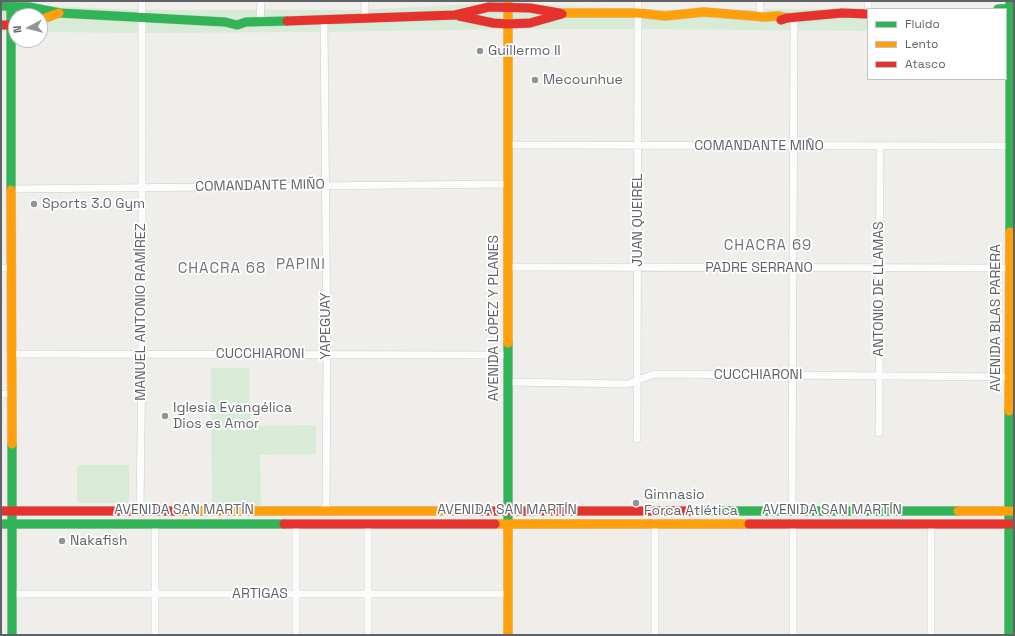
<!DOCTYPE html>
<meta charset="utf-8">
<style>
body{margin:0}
#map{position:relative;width:1015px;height:636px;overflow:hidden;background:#efeeea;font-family:"Space Grotesk",sans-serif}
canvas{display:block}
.frame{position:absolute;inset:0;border:2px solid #5f6368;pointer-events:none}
.legend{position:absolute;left:867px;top:8px;width:140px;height:72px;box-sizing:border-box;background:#fff;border:1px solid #bfc1c3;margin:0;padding:5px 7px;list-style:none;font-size:12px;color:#5f6368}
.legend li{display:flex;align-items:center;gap:8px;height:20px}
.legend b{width:20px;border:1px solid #bfc1c3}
.north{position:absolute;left:8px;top:8px;width:40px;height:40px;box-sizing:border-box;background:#fff;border:1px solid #bfc1c3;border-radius:50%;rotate:263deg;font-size:11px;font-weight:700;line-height:16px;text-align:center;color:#5f6368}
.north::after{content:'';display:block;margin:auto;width:14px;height:18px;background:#919496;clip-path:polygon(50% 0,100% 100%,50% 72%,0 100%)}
</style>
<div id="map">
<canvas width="1015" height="636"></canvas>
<div class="frame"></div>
<ul class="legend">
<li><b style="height:5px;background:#30b455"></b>Fluido</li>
<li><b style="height:5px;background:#ff9f0a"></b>Lento</li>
<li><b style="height:5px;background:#e5322d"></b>Atasco</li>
</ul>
<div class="north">N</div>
</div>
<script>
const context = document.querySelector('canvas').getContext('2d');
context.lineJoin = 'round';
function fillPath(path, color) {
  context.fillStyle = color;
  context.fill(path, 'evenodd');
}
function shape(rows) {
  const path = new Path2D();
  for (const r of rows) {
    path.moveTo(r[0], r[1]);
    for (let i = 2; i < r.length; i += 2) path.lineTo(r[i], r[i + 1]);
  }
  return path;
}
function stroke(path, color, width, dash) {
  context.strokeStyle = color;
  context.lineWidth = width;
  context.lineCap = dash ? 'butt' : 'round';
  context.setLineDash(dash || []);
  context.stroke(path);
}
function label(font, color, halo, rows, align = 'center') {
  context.font = font + ' "Space Grotesk",sans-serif';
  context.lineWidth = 3.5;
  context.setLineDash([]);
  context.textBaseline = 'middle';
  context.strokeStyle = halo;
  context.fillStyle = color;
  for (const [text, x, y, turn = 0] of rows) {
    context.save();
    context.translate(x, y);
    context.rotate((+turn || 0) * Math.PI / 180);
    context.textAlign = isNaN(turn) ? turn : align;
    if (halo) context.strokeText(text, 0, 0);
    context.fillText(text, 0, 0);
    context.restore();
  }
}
const green = shape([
 [508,2,638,10,868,9,868,31,638,29,508,29,324,32,142,33,40,32,40,16,16,16,16,32,1,32,1,4,142,10,365,10],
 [211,368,249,368,250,426,316,425,316,454,260,455,261,506,212,506],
 [77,465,129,465,129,503,77,503]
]);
const street = shape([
 [365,1,365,18],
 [760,1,760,17],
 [868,14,868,1],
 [324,20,327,354,326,511],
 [260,21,261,1],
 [508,145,1010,146],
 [12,189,508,184],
 [508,267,1010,268],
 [1,268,12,268],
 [12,354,508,355],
 [508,382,628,384,654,374,1010,377],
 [1,394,12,394],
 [879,433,880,146],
 [637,439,638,1],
 [140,511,142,354,142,1],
 [792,511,794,18],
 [296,524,296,635],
 [368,524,368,635],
 [155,525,155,635],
 [12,594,508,594],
 [655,635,655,523],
 [793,635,793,524],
 [931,635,931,524]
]);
const fast = shape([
 [11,1,11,190],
 [1,6,29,7,60,13,225,22,237,25,246,22,287,21],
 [998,9,1014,8],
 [1010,232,1010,1],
 [508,343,508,525],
 [12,444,12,635],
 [689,511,958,511],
 [1,524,284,524],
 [1009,635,1009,411]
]);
const slow = shape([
 [508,1,508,343],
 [559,13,638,13,665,16,704,12,765,17,778,16,787,18],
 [40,20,59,13],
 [11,190,12,444],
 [1009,411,1010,232],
 [174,511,470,511],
 [958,511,1014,511],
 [495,524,749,524],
 [508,525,508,635]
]);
const jam = shape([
 [459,16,493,23,508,24,530,23,562,14],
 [781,20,787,18,842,13,868,14],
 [287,21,455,15,489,7,530,8,559,13],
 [1,25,16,25],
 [1,511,174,511],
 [470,511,689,511],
 [284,524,495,524],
 [749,524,1014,524]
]);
const markers = [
 [480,51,4,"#919496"],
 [535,80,4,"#919496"],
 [34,204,4,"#919496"],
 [165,416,4,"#919496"],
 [636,503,4,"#919496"],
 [62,541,4,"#919496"]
];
const poiNames = [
 ["Guillermo II",488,51],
 ["Mecounhue",543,80],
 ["Sports 3.0 Gym",42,204],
 ["Iglesia Evangélica",173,408],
 ["Dios es Amor",173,424],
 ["Gimnasio",644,495],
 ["Forca Atlética",644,511],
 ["Nakafish",70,541]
];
const streetNames = [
 ["COMANDANTE MIÑO",759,146],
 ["COMANDANTE MIÑO",260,186,-1],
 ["JUAN QUEIREL",638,220,-90],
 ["PADRE SERRANO",759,268],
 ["ANTONIO DE LLAMAS",879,289,-90],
 ["MANUEL ANTONIO RAMÍREZ",141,312,-90],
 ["AVENIDA LÓPEZ Y PLANES",494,318,-90],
 ["AVENIDA BLAS PARERA",996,318,-90],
 ["YAPEGUAY",326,326,-90],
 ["CUCCHIARONI",260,354],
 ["CUCCHIARONI",758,375],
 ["AVENIDA SAN MARTÍN",184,510],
 ["AVENIDA SAN MARTÍN",507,510],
 ["AVENIDA SAN MARTÍN",832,510],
 ["ARTIGAS",260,594]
];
const neighbourhoodNames = [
 ["CHACRA 69",768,246],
 ["PAPINI",301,265],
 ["CHACRA 68",222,269]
];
fillPath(green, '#d8ebd6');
stroke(street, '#cbcccc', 8);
stroke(fast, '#cacacb', 10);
stroke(slow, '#cacacb', 10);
stroke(jam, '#cacacb', 10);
stroke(street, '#fdfcfc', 7);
stroke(fast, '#30b455', 9);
stroke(slow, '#ff9f0a', 9);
stroke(jam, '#e5322d', 9);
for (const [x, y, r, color] of markers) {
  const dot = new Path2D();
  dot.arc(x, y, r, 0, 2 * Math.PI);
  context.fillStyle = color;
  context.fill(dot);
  stroke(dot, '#fff', 1.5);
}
label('14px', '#5f6368', '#fff', poiNames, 'left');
label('14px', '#5f6368', '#fff', streetNames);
context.letterSpacing = '1px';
label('15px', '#70757a', '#fff', neighbourhoodNames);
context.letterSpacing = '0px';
</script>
